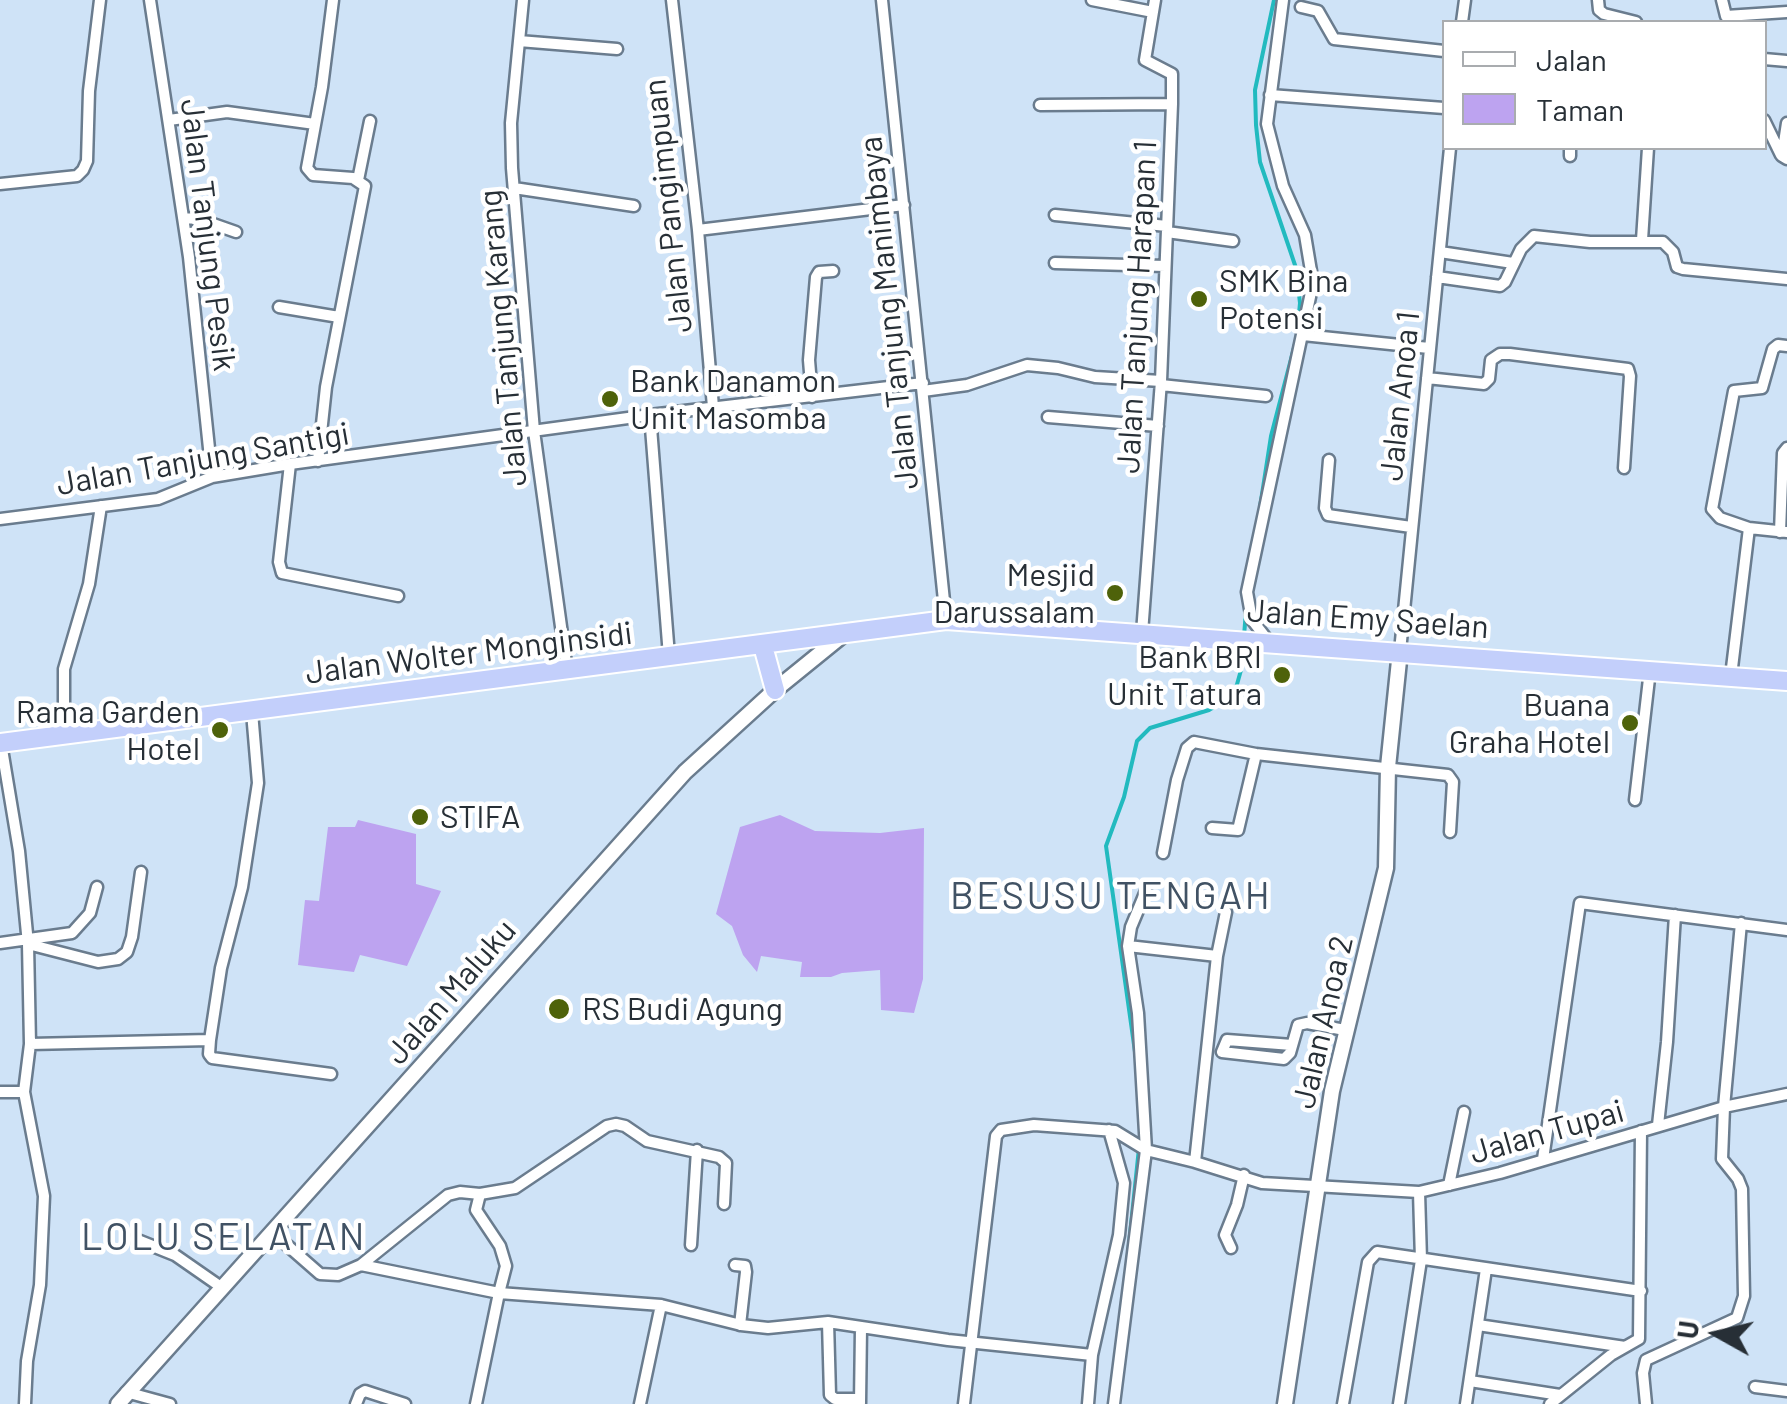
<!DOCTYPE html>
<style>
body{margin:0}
#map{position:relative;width:1787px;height:1404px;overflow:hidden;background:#cfe3f7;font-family:Barlow,sans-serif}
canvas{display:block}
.legend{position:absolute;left:1442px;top:20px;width:325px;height:130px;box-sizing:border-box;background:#fff;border:2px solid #a9acaf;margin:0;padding:12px 18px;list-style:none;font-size:30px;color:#272f36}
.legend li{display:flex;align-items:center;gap:20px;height:50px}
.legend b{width:50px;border:2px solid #a9acaf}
.north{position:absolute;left:1667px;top:1284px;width:100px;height:100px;-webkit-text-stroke:8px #fff;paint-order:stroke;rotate:278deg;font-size:28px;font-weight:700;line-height:40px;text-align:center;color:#272f36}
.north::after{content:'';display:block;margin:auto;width:35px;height:45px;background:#272f36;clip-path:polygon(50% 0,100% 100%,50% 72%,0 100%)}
</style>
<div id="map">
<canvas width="1787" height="1404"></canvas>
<ul class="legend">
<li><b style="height:12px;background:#fff"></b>Jalan</li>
<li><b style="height:28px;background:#bda3f0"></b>Taman</li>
</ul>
<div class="north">U</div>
</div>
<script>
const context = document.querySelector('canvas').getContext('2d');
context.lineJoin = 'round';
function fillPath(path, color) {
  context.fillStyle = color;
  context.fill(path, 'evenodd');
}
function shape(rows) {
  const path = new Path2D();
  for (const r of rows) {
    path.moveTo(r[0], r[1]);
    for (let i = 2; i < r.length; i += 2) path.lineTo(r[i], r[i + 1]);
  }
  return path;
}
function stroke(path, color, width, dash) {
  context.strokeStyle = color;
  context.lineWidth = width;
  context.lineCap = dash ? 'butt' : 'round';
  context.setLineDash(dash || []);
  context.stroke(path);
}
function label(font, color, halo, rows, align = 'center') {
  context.font = font + ' Barlow,sans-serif';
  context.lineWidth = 9;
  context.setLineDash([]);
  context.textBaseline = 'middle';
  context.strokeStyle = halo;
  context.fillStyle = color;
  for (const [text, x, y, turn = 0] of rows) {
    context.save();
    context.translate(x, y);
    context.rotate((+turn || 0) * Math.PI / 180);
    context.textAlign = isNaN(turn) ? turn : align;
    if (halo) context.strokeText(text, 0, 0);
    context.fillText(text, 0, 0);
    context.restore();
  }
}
const green = shape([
 [780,815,815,831,880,833,924,828,923,979,914,1013,881,1010,880,970,842,973,831,977,800,977,802,962,761,956,757,972,743,955,732,926,716,914,740,827],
 [358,820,416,834,416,884,441,891,407,966,360,955,354,972,298,965,305,900,319,901,328,827,355,827]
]);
const stream = shape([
 [1260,507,1271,436,1297,336,1300,303,1296,268,1260,162,1256,125,1255,90,1274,0],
 [1244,636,1246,611],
 [1136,1059,1106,846,1124,797,1137,741,1150,728,1209,710,1234,695,1243,663,1244,645],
 [1126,1273,1139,1148]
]);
const street = shape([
 [150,0,189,257,212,477],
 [523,0,511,123,512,168,534,431,567,670],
 [672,0,698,230,713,407],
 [882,0,946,620],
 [1092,0,1153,12],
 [1598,0,1599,10,1604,14,1636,22],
 [1722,0,1726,16,1787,12],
 [1301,7,1318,11,1334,39,1444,51],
 [1462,22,1465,0],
 [519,41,617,49],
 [1764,59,1787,61],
 [1270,95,1444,108],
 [1040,105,1172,104],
 [169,120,227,112,315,124],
 [1764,120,1781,155],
 [1787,123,1782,156,1787,159],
 [1570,148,1570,156],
 [358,180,370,121],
 [0,184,77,176,83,170,87,161,89,91,100,0],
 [514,188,634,206],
 [1055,215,1167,226],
 [183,218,199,219,236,232],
 [698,230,904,205],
 [1167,232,1233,241],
 [1642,240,1648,148],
 [1440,252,1513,263],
 [1055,263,1165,266],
 [1437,277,1500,286,1505,282,1521,249,1534,236,1590,242,1663,242,1673,252,1677,267,1683,269,1787,279],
 [279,307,339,317],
 [1303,335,1429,348],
 [1787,346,1778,345,1773,349,1762,388,1734,391,1712,509,1720,518,1749,528,1787,532],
 [1427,378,1484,384,1489,379,1491,360,1500,354,1510,354,1628,369,1630,376,1624,468],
 [1161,385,1266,396],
 [923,391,967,385,1027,365,1058,368,1095,377,1161,381],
 [812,397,809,360,816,277,819,272,833,271],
 [650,415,669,656],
 [1048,417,1158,426],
 [1329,460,1325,508,1328,515,1411,527],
 [318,461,326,387,365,186,353,178,313,175,307,168,322,87,333,0],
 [290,464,279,562,282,573,398,596],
 [0,519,158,499,212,477,290,464,650,415,923,383],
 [1780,532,1783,453,1787,448],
 [1142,633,1161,381,1172,104,1172,74,1145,60,1155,0],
 [1270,643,1252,620,1247,592,1313,283,1305,235,1283,186,1267,124,1283,0],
 [1400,651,1450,148],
 [1731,676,1749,528],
 [64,735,64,669,89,584,101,506],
 [1,743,19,851,28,944,30,1044,24,1092,44,1196,40,1285,27,1361,25,1404],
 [1635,800,1650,670],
 [1212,828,1238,830,1256,754],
 [1163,853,1177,780,1187,748,1194,742,1256,754,1448,775,1453,782,1450,832],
 [1226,912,1217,956,1195,1162,1262,1183,1419,1192,1500,1173,1724,1107,1787,1094],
 [0,943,72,933,90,913,97,887],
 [28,944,98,962,118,959,127,952,132,937,141,872],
 [1128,946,1217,956],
 [210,1040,209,1054,212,1058,331,1074],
 [30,1044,210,1040,221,968,242,887,258,783,252,712],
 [1292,1045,1227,1040,1222,1052,1284,1059,1290,1053,1298,1025,1307,1023,1345,1030],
 [0,1092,24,1092],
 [1658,1125,1667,1042,1675,915],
 [1543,1159,1580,903,1787,930],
 [1449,1185,1464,1112],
 [480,1194,515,1188,607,1126,616,1124,625,1126,647,1141,719,1157,726,1163,724,1204],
 [272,1232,320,1274,338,1275,361,1265,448,1195,460,1192,480,1194,476,1210,500,1246,506,1266,499,1293,661,1305,741,1325,768,1328,828,1322,948,1340,1092,1355,1119,1235,1124,1183,1109,1130],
 [135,1239,175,1255,221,1287],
 [691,1245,697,1150],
 [1231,1248,1225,1235,1237,1205,1244,1175],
 [361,1265,499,1293,476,1404],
 [735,1265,745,1266,746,1272,740,1325],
 [828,1322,830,1395,835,1399,860,1399],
 [1478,1325,1625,1347],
 [1470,1381,1560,1395],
 [1755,1387,1787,1391],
 [126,1392,170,1404],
 [860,1403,861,1328],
 [356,1404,360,1394,365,1391,405,1404],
 [640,1404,661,1305],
 [964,1404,996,1136,1001,1130,1034,1125,1115,1131,1146,1150,1195,1162],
 [1088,1404,1092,1355],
 [1114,1404,1146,1150,1138,1013,1128,946,1131,927,1146,891],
 [1343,1404,1368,1262,1377,1252,1641,1291],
 [1399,1404,1421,1260,1419,1192],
 [1466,1404,1486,1269],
 [1550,1404,1611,1355,1639,1339,1641,1131],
 [1646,1404,1643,1373,1646,1360,1737,1318,1744,1296,1742,1189,1738,1179,1722,1159,1724,1107,1741,923]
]);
const secondary = shape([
 [118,1404,685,772,775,690,844,634],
 [1285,1404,1332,1091,1386,868,1388,767,1400,651]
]);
const highway = shape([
 [763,646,775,690],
 [0,743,946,620,1787,681]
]);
const markers = [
 [1199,299,10,"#4e620a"],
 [610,399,10,"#4e620a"],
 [1115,593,10,"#4e620a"],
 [1282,675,10,"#4e620a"],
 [1630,723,10,"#4e620a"],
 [220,730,10,"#4e620a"],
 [420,817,10,"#4e620a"],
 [559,1009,12,"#4e620a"]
];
const streetNames = [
 ["Jalan Pangimpuan",668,206,-96],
 ["Jalan Tanjung Pesik",208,235,83],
 ["Jalan Tanjung Harapan 1",1137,307,-87],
 ["Jalan Tanjung Manimbaya",889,313,-96],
 ["Jalan Tanjung Karang",503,338,-95],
 ["Jalan Anoa 1",1400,396,-84],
 ["Jalan Tanjung Santigi",203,459,-10],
 ["Jalan Emy Saelan",1368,619,4],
 ["Jalan Wolter Monginsidi",469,653,-7],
 ["Jalan Maluku",451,992,-49],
 ["Jalan Anoa 2",1323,1022,-77],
 ["Jalan Tupai",1547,1132,-16]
];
const poiNames = [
 ["SMK Bina",1219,281],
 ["Potensi",1219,318],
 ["Bank Danamon",630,381],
 ["Unit Masomba",630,418],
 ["Mesjid",1095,575,"right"],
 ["Darussalam",1095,612,"right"],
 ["Bank BRI",1262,657,"right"],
 ["Unit Tatura",1262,694,"right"],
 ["Buana",1610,705,"right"],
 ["Graha Hotel",1610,742,"right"],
 ["Rama Garden",200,712,"right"],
 ["Hotel",200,749,"right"],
 ["STIFA",440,817],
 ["RS Budi Agung",582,1009]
];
const quarterNames = [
 ["BESUSU TENGAH",1111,896],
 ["LOLU SELATAN",224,1237]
];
fillPath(green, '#bda3f0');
stroke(stream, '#22babf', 4);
stroke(street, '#6a7c8e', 15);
stroke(secondary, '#6a7c8e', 19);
stroke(highway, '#fff', 22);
stroke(street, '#fff', 10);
stroke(secondary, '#fff', 14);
stroke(highway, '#c3cffb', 18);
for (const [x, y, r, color] of markers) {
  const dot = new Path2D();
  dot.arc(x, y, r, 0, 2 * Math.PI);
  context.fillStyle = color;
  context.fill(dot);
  stroke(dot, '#fff', 4);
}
label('32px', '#272f36', '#fff', streetNames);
label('32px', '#272f36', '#fff', poiNames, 'left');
context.letterSpacing = '2.5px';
label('38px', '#415264', '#fff', quarterNames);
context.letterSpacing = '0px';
</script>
